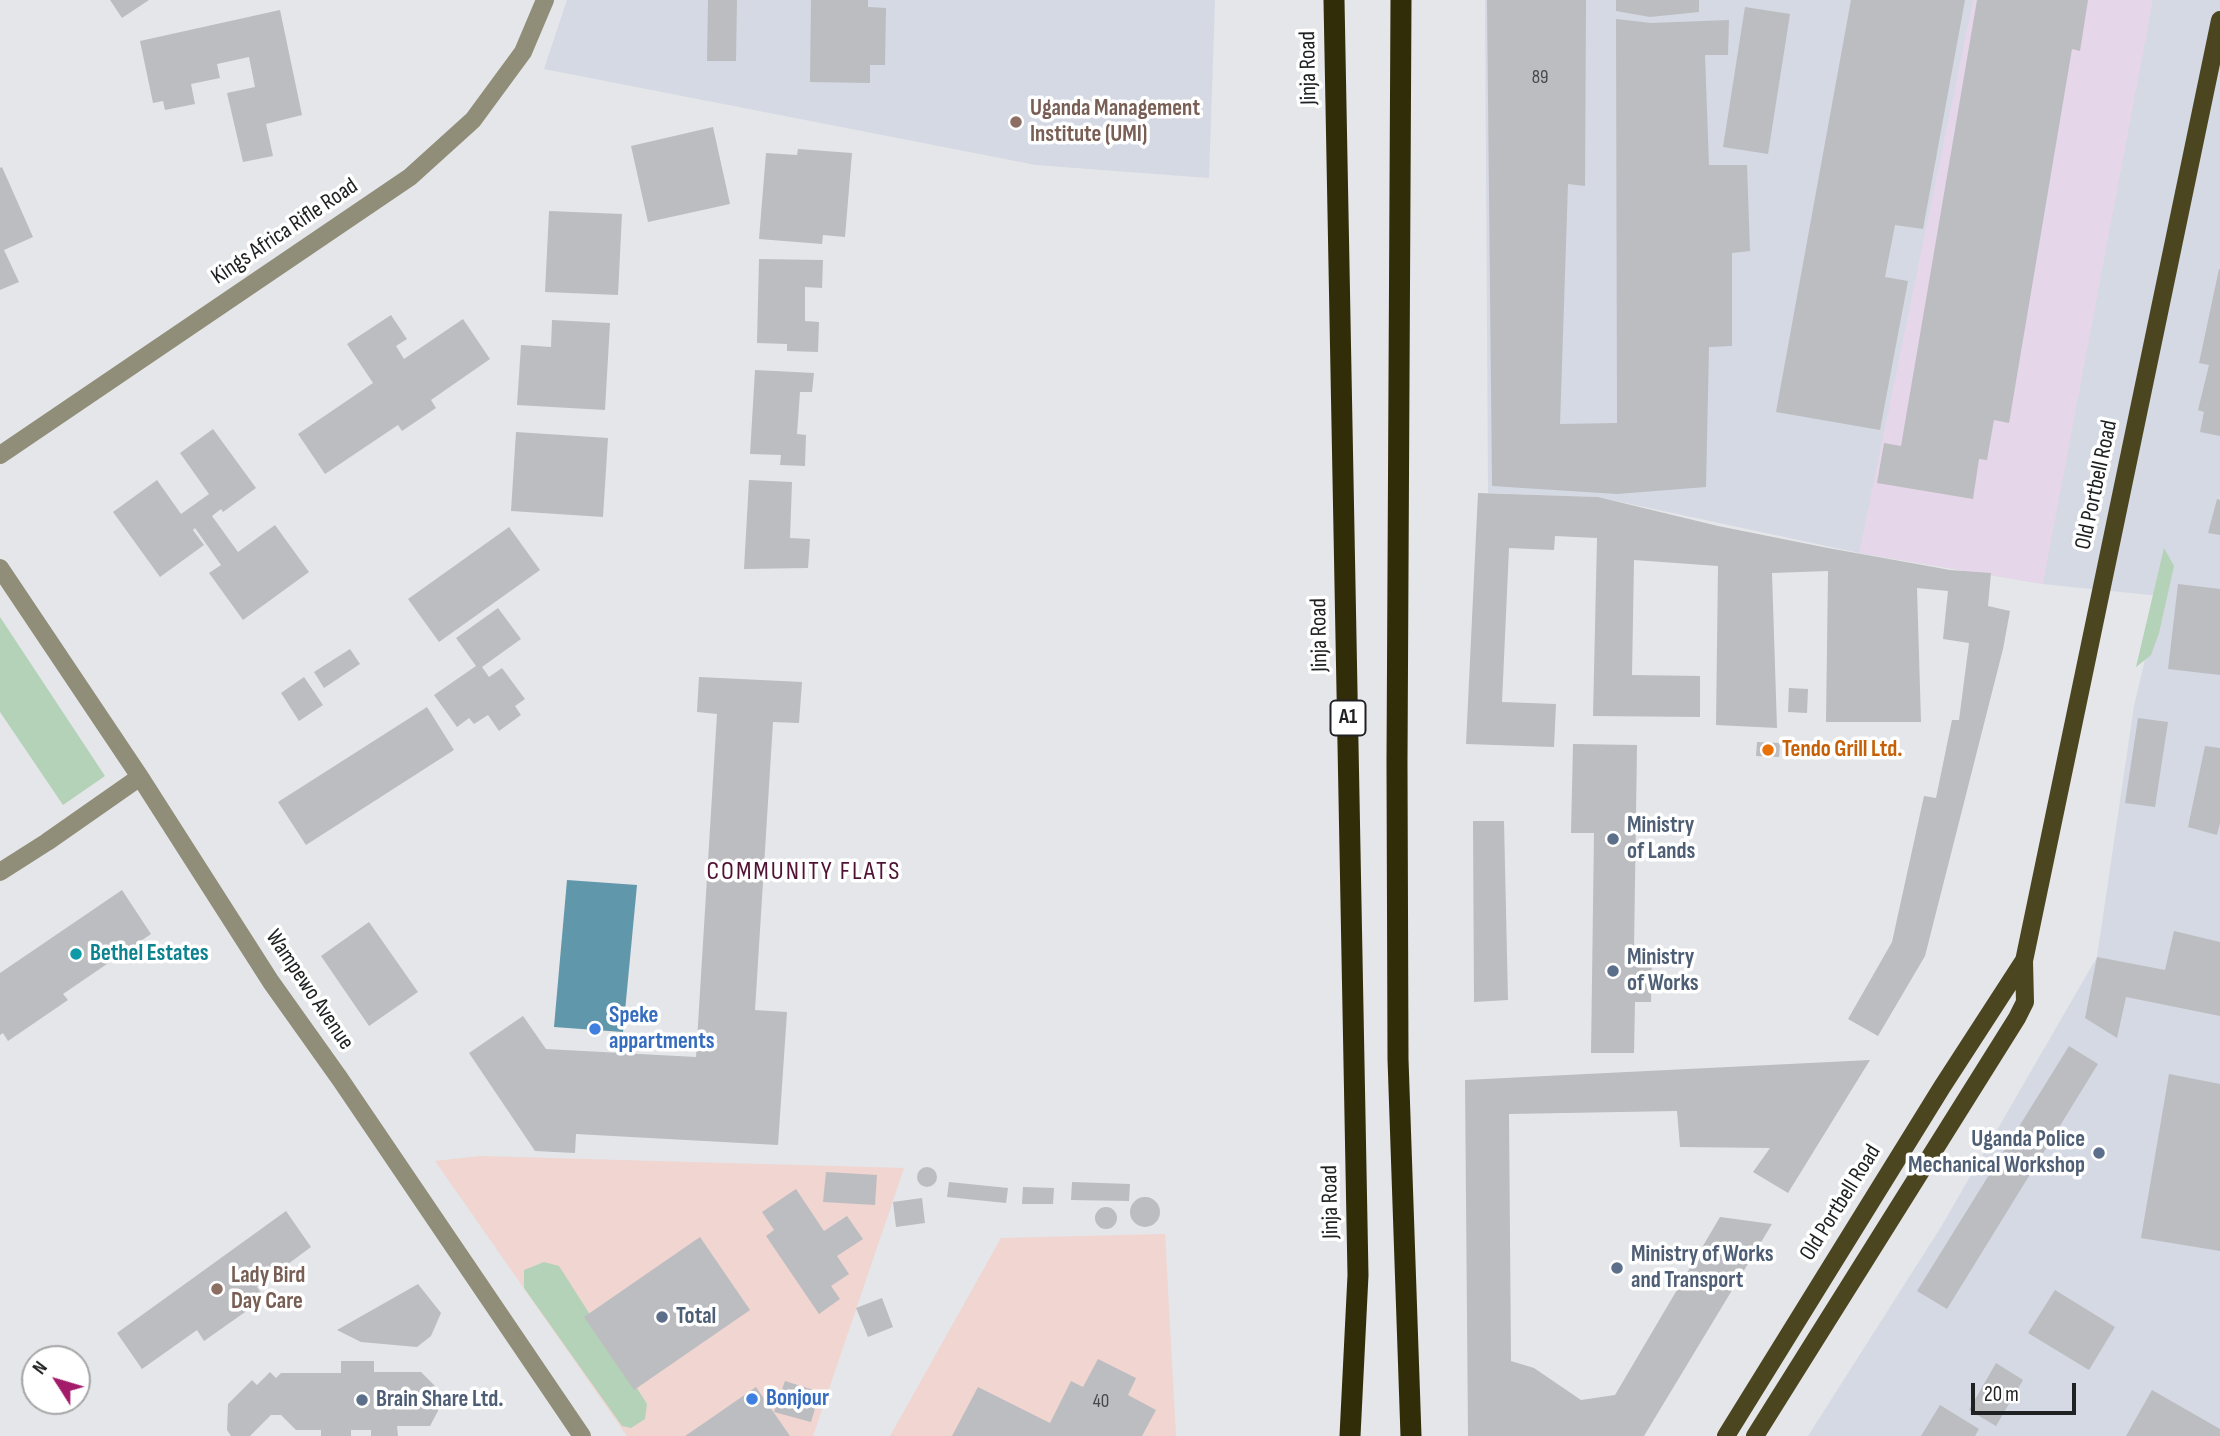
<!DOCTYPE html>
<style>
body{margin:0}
#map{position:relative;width:2220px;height:1436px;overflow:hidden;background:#e4e6e9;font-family:"Sofia Sans Condensed",sans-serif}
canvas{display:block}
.north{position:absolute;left:21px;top:1345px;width:70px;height:70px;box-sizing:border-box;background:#fff;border:2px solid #a6a6a7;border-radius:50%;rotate:307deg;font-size:19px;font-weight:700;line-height:28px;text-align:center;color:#202122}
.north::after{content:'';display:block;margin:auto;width:24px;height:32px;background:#a21c6a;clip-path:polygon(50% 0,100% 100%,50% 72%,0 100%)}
.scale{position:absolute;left:1971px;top:1383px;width:105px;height:32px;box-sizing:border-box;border:4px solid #202122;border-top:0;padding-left:9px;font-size:21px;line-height:24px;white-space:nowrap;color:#202122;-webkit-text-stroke:5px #fff;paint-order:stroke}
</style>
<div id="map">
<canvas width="2220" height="1436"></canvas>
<div class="north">N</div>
<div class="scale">20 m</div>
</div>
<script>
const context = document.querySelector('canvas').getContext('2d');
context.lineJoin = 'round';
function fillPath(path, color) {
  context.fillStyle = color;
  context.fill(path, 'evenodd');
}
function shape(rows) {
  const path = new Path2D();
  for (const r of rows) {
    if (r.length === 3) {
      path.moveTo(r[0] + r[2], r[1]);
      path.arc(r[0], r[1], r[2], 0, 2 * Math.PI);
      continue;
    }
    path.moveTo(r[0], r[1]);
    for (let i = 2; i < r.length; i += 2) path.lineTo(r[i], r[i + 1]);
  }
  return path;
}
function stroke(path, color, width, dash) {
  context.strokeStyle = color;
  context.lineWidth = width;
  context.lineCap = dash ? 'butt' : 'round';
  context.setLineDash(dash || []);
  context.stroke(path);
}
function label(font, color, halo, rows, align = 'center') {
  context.font = font + ' "Sofia Sans Condensed",sans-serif';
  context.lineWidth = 7;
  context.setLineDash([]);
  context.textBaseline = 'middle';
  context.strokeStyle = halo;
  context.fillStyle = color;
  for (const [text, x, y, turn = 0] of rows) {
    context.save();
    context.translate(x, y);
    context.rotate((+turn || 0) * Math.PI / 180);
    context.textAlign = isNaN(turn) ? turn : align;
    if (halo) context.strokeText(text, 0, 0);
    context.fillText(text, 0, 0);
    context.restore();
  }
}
const commercial = shape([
 [480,1156,904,1168,813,1436,627,1436,435,1161],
 [1165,1234,1176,1436,890,1436,1001,1238]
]);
const built = shape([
 [567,0,1215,0,1209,178,1036,165,544,69],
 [1485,0,2220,0,2220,1436,1808,1436,1941,1227,2097,957,2134,706,2160,596,2043,584,1859,553,1598,497,1488,493]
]);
const medical = shape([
 [1973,0,2153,0,2043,584,1859,553]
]);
const green = shape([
 [2164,548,2174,566,2159,633,2151,655,2136,667],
 [0,617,105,776,63,805,0,712],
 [544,1262,559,1266,647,1404,645,1419,631,1428,622,1426,524,1288,524,1270]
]);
const water = shape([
 [567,880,637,885,623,1032,554,1027]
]);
const building = shape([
 [110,0,149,0,122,18],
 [708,0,737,0,736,61,707,61],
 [811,0,868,0,868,7,886,8,885,65,870,65,870,83,810,82],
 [1487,0,1586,0,1585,186,1568,184,1560,424,1617,423,1616,19,1651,23,1729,20,1728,55,1705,55,1709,165,1747,165,1750,251,1732,253,1732,346,1709,347,1706,487,1617,494,1492,486],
 [1616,0,1699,0,1699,12,1650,17,1616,11],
 [1851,0,1965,0,1923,229,1895,225,1885,277,1908,281,1880,430,1776,412],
 [1977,0,2088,0,2080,51,2072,49,2009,423,1994,420,1987,460,1979,459,1973,499,1877,483,1884,443,1901,446],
 [1745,7,1790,14,1768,154,1723,147],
 [280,10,302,115,266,124,273,156,243,162,227,93,255,87,249,57,217,64,220,78,191,84,195,104,165,110,163,101,153,103,140,41],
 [713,127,730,204,648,222,631,146],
 [798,149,852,153,845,237,823,235,822,244,759,239,766,153,797,155],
 [2,167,33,237,4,250,19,282,0,290,0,168],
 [549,211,622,214,618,295,545,292],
 [759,259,823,260,822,288,805,287,805,321,819,322,818,352,787,351,787,344,757,343],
 [2219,269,2220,269,2220,436,2200,432,2204,412,2198,410,2209,365,2199,363],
 [391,315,407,339,396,346,404,359,463,319,490,359,431,400,436,408,402,431,398,425,325,474,298,434,373,383,347,344],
 [552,320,610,323,605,410,517,405,521,345,551,347],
 [755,370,814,373,812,392,800,392,797,434,806,435,805,466,780,465,781,455,750,454],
 [213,429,256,488,223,512,221,509,212,516,238,552,275,525,309,572,243,620,209,573,221,565,195,528,193,530,204,545,160,577,113,512,157,480,181,514,209,494,180,453],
 [516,432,608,438,603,517,511,511],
 [749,480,792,482,790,538,810,539,808,568,744,569],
 [1478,493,1598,497,1718,526,1828,548,1950,570,1991,573,1988,606,2010,611,2003,649,1925,956,1878,1036,1848,1019,1892,942,1924,796,1936,798,1952,720,1959,720,1969,643,1943,639,1948,591,1917,588,1921,722,1826,722,1828,571,1772,573,1777,728,1716,725,1718,566,1634,560,1632,675,1700,676,1700,717,1593,716,1597,538,1555,536,1554,550,1509,548,1502,702,1556,704,1554,747,1466,744],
 [2217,499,2220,500,2220,535,2208,533],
 [509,527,540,570,439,642,408,599],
 [2178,584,2220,589,2220,675,2168,669],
 [498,608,521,639,482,667,489,677,502,668,525,699,515,706,521,715,499,731,488,715,474,724,469,718,457,727,434,695,476,666,456,638],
 [350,649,360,664,324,688,314,672],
 [304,677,323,705,299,721,281,693],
 [699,677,802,682,799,723,773,722,755,1010,787,1012,778,1145,576,1134,575,1153,535,1151,469,1053,523,1016,546,1049,696,1057,717,714,697,712],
 [1789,688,1808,689,1807,713,1788,712],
 [427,707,454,750,306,845,278,802],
 [2138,718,2168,722,2155,807,2125,803],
 [1757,742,1780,743,1779,757,1756,756],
 [1573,744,1637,745,1634,950,1652,950,1651,1002,1635,1002,1634,1053,1591,1053,1594,833,1571,833],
 [2205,746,2220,748,2220,823,2217,835,2188,827],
 [1473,821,1504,821,1508,1000,1474,1002],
 [122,890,151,934,63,994,68,1000,8,1041,3,1033,0,1035,0,973],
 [369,922,418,992,369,1026,321,956],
 [2174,931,2220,942,2220,1016,2126,997,2117,1038,2085,1018,2097,957,2165,970],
 [2069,1046,2098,1064,1947,1309,1917,1291],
 [1870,1060,1788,1193,1753,1172,1770,1148,1680,1147,1677,1111,1509,1114,1511,1361,1534,1368,1581,1400,1615,1395,1720,1217,1772,1224,1644,1436,1468,1436,1465,1080],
 [2169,1074,2220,1084,2220,1251,2141,1238],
 [927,1177,10],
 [826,1172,877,1175,875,1205,823,1202],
 [949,1182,1008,1188,1006,1203,947,1197],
 [1072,1182,1130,1184,1129,1201,1071,1200],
 [1023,1187,1054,1188,1053,1204,1022,1204],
 [796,1189,824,1231,847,1216,863,1239,837,1256,849,1274,831,1286,840,1299,819,1314,766,1236,774,1230,762,1212],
 [1145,1212,15],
 [922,1198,925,1223,896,1227,893,1202],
 [1106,1218,11],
 [286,1211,311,1247,257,1287,265,1298,204,1341,197,1330,142,1369,117,1333],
 [700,1237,750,1310,634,1390,584,1317],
 [418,1284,441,1313,431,1336,417,1347,361,1342,337,1330],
 [2055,1290,2115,1327,2089,1370,2028,1333],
 [882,1298,893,1327,868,1337,856,1308],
 [1098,1359,1136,1378,1128,1395,1156,1410,1142,1436,952,1436,978,1387,1050,1423,1071,1381,1083,1387],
 [341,1361,374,1361,374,1372,421,1372,439,1390,438,1411,430,1426,397,1426,398,1436,371,1436,371,1430,351,1430,351,1436,321,1436,321,1430,296,1430,281,1415,271,1415,250,1436,231,1436,227,1430,228,1404,252,1380,257,1385,270,1372,276,1378,281,1373,341,1373],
 [1996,1363,2023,1380,1996,1426,1969,1410],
 [785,1381,820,1392,811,1422,774,1412],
 [756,1387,790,1436,685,1436,707,1421],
 [2152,1390,2220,1429,2220,1436,2126,1436],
 [1940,1405,1979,1429,1975,1436,1921,1436]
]);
const minor = shape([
 [0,455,410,177,473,120,523,52,545,0],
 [0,568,140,777,271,982,340,1079,582,1436],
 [0,872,47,842,140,777]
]);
const major = shape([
 [1726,1436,1942,1087,2023,962],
 [1755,1436,2017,1018,2025,1002,2024,961,2220,20]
]);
const highway = shape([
 [1334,0,1358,1275,1350,1436],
 [1401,0,1397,762,1398,1059,1411,1436]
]);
const markers = [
 [1016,122,7,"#8d6e63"],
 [1768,750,7,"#e8710a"],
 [1613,839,7,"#5c6f8a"],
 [76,954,7,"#0f9aa8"],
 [1613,971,7,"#5c6f8a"],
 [595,1029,7,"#3f7fe0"],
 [2099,1153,7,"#5c6f8a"],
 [1617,1268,7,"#5c6f8a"],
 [217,1289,7,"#8d6e63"],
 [662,1317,7,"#5c6f8a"],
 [752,1399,7,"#3f7fe0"],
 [362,1400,7,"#5c6f8a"]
];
const numberNames = [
 ["89",1540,78],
 ["40",1101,1402]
];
const shields = [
 [1348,718,35]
];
const shieldNames = [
 ["A1",1348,718]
];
const streetNames = [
 ["Jinja Road",1309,68,-91],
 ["Kings Africa Rifle Road",285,232,-34],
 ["Old Portbell Road",2097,485,-78],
 ["Jinja Road",1320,635,-91],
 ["Wampewo Avenue",309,990,56],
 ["Jinja Road",1331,1202,-91],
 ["Old Portbell Road",1841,1203,-58]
];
const educationNames = [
 ["Uganda Management",1030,109],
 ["Institute (UMI)",1030,135],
 ["Lady Bird",231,1276],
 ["Day Care",231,1302]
];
const foodNames = [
 ["Tendo Grill Ltd.",1782,750]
];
const serviceNames = [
 ["Ministry",1627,826],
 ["of Lands",1627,852],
 ["Ministry",1627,958],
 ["of Works",1627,984],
 ["Uganda Police",2085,1140,"right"],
 ["Mechanical Workshop",2085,1166,"right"],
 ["Ministry of Works",1631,1255],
 ["and Transport",1631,1281],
 ["Total",676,1317],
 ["Brain Share Ltd.",376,1400]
];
const cultureNames = [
 ["Bethel Estates",90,954]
];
const shopNames = [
 ["Speke",609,1016],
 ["appartments",609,1042],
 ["Bonjour",766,1399]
];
const quarterNames = [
 ["COMMUNITY FLATS",804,872]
];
fillPath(commercial, '#f0d5d1');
fillPath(built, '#d4d9e3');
fillPath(medical, '#e5d6e9');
fillPath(green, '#b4d2b7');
fillPath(water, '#6197ab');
fillPath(building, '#bcbdc0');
stroke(minor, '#908d79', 18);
stroke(major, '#4b4520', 18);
stroke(highway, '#322d09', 21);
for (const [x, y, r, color] of markers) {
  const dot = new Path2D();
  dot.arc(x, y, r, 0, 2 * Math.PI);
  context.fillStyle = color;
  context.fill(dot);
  stroke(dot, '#fff', 2.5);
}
label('19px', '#47484a', null, numberNames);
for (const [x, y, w] of shields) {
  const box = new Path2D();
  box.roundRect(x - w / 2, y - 17.5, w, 35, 5);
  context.fillStyle = '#fff';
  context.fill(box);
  stroke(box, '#202122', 2);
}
label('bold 21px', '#202122', null, shieldNames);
label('23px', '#202122', '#fff', streetNames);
label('bold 23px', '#785e54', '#fff', educationNames, 'left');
label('bold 23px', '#c56008', '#fff', foodNames, 'left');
label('bold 23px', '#4e5e75', '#fff', serviceNames, 'left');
label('bold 23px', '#0d838f', '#fff', cultureNames, 'left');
label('bold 23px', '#366cbe', '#fff', shopNames, 'left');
context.letterSpacing = '2px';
label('26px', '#501134', '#fff', quarterNames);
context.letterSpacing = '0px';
</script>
